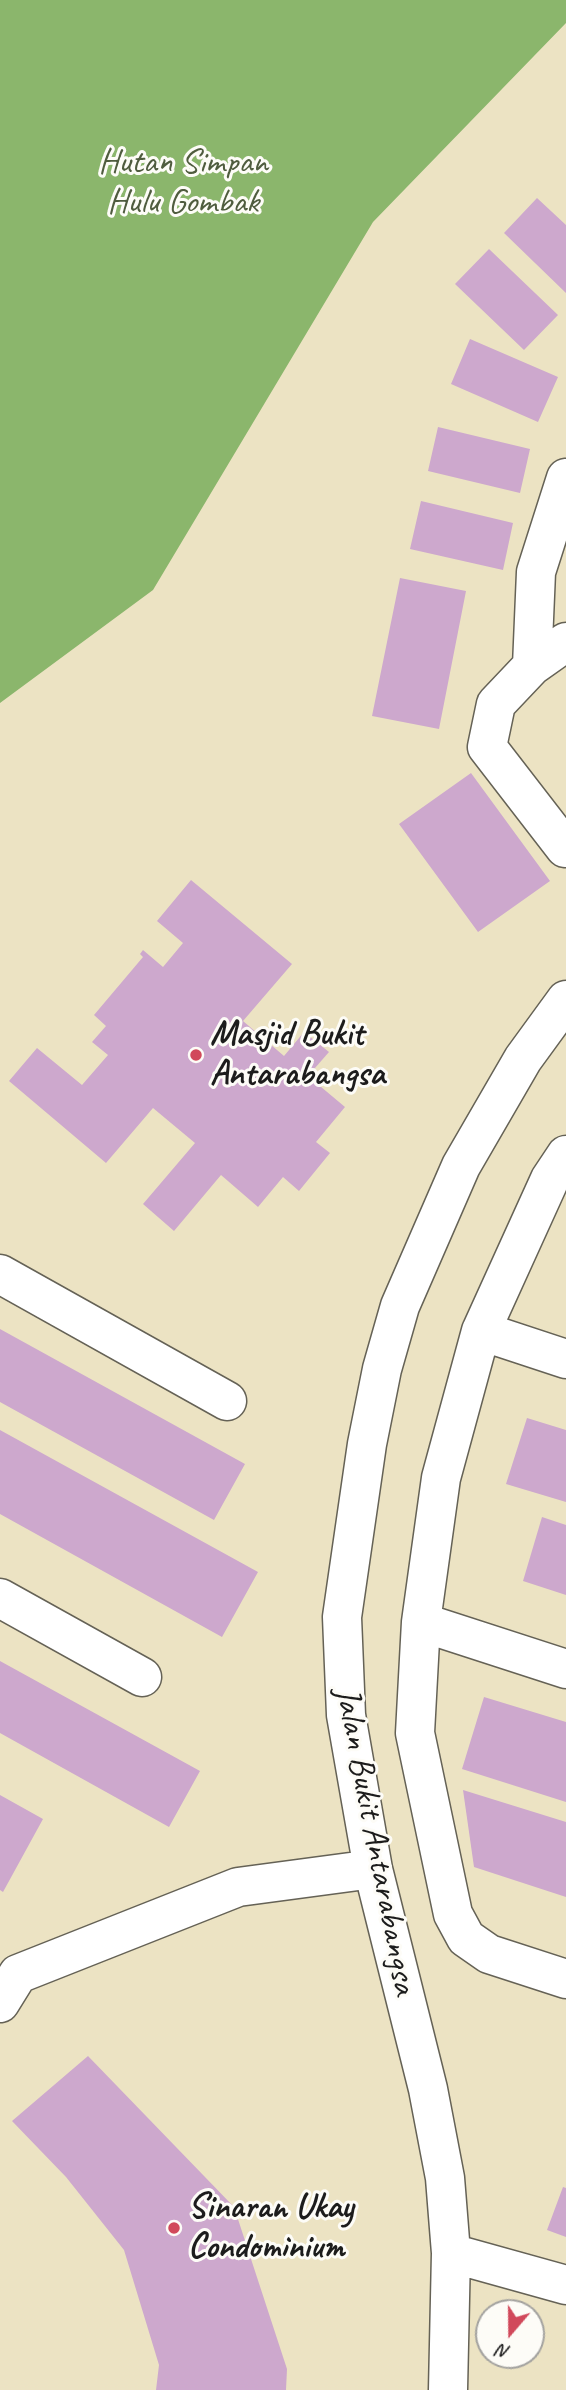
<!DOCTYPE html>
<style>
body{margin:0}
#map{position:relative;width:566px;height:2390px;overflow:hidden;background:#ece3c3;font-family:Caveat,sans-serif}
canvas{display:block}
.north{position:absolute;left:475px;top:2299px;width:70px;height:70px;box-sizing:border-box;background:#fdfcf7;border:2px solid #a3a29f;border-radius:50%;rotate:200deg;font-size:19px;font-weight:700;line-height:28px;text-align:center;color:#1c1c1c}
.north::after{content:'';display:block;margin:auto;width:24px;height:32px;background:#d1495b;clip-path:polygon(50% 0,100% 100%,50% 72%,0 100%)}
</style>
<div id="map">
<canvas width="566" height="2390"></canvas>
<div class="north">N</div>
</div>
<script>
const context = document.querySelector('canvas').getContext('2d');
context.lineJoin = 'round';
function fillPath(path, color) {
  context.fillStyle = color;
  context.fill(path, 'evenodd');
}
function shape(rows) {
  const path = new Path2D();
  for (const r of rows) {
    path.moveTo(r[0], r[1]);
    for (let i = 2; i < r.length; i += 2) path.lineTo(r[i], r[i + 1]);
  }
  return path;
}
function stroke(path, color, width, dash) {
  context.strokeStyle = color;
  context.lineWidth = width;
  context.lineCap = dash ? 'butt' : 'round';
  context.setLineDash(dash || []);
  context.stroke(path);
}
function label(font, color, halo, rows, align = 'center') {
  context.font = font + ' Caveat,sans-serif';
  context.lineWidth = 6;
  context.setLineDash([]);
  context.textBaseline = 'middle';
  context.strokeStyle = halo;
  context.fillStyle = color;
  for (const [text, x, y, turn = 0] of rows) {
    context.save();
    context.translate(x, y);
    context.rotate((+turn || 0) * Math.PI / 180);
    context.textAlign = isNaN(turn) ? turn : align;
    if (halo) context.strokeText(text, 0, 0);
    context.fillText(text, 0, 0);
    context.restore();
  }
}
const forest = shape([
 [0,0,566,0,566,23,373,222,153,590,0,703]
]);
const building = shape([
 [537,198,566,225,566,293,504,233],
 [489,249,558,315,524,350,455,284],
 [470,339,558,377,538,422,451,384],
 [438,427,530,449,520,493,428,471],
 [421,501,513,523,503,570,410,549],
 [400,578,466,591,439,729,372,716],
 [471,773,550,881,478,932,399,824],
 [191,880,292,964,243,1021,284,1056,304,1032,329,1052,308,1076,345,1107,316,1142,330,1153,299,1191,283,1177,258,1207,221,1175,174,1231,143,1204,195,1143,153,1108,106,1163,9,1081,37,1048,82,1085,108,1055,92,1042,106,1026,94,1015,143,957,140,954,143,950,163,967,183,943,157,921],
 [0,1329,245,1464,214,1520,0,1402],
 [527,1418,566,1430,566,1502,506,1484],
 [0,1430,258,1572,222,1637,0,1514],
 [542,1517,566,1525,566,1595,523,1581],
 [0,1661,200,1771,169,1827,0,1733],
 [484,1697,566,1722,566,1802,462,1769],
 [463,1790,566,1822,566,1897,474,1867],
 [0,1795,43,1819,3,1892,0,1890],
 [88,2056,234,2207,287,2369,286,2390,156,2390,159,2365,124,2250,66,2177,12,2121],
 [563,2187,566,2188,566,2237,547,2230]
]);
const minor = shape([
 [532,666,536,572,566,478],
 [565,848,487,747,496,704,532,666,566,642],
 [566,1155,550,1179,481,1331,441,1478,421,1622,415,1733,453,1914,466,1938,489,1954,566,1979],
 [0,1274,227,1401],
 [481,1331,566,1359],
 [0,1598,142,1677],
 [421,1622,566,1669],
 [0,2003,18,1974,238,1887,373,1869],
 [451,2253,566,2285],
 [448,2390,451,2253,445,2178,428,2089,373,1869,346,1715,342,1617,367,1444,382,1369,400,1306,461,1166,523,1059,566,1000]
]);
const markers = [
 [196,1055,7,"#d1495b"],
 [174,2228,7,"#d1495b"]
];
const parkNames = [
 ["Hutan Simpan",183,163],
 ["Hulu Gombak",183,203]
];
const poiNames = [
 ["Masjid Bukit",210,1035],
 ["Antarabangsa",210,1075],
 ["Sinaran Ukay",188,2208],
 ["Condominium",188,2248]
];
const streetNames = [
 ["Jalan Bukit Antarabangsa",375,1841,79]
];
fillPath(forest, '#8bb66c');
fillPath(building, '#cda8cd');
stroke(minor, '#656256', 41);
stroke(minor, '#fff', 38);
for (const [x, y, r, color] of markers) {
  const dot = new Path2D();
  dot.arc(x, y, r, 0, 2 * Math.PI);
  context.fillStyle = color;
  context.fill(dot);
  stroke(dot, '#fdfcf7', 2.5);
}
label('35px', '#4f5c3e', '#fdfcf7', parkNames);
label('bold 35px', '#1c1c1c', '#fdfcf7', poiNames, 'left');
label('35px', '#1c1c1c', '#fdfcf7', streetNames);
</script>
